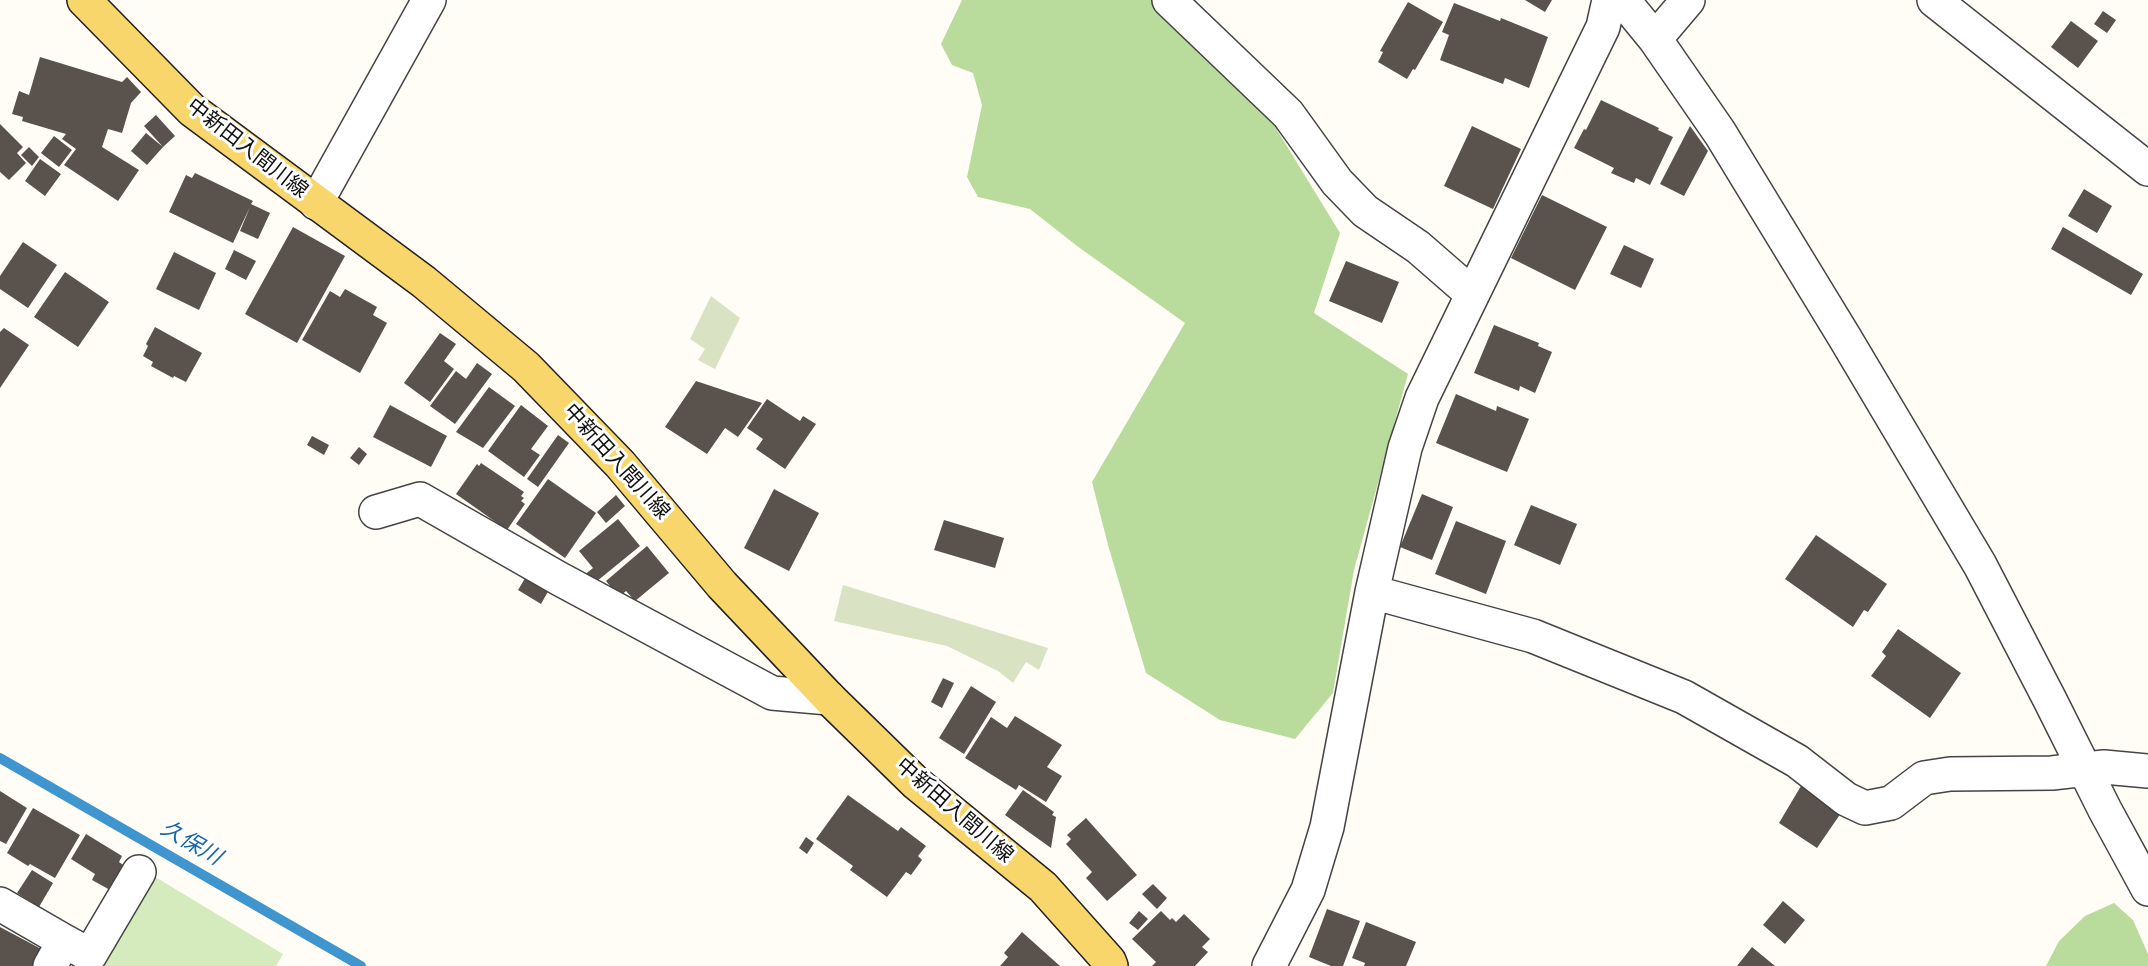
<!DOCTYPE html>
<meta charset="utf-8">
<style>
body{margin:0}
canvas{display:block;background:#fffdf5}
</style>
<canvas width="2148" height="966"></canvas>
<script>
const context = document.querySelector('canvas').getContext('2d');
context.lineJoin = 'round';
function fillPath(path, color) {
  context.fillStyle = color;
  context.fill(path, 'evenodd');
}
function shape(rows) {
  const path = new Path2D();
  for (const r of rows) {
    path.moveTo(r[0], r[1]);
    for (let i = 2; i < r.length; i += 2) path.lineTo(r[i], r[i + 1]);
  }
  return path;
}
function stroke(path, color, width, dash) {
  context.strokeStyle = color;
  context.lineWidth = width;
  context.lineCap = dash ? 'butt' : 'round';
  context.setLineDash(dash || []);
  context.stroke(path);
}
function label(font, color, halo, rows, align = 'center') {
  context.font = font + ' Spectral,"Noto Sans JP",serif';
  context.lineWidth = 6;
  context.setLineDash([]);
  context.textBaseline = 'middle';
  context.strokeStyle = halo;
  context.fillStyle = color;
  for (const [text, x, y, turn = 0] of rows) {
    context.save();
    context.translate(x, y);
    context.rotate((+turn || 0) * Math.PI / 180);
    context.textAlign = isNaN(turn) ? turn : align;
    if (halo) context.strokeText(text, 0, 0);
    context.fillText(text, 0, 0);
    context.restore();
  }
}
const green = shape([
 [152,875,283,954,276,966,98,966]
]);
const forest = shape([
 [962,0,1152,0,1263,107,1340,233,1314,313,1408,374,1354,570,1333,693,1295,739,1220,720,1146,673,1108,545,1092,482,1185,323,1077,246,1030,209,978,197,967,177,982,105,973,73,952,65,941,44],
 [2114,903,2133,920,2148,954,2148,966,2046,966,2059,941,2085,916]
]);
const cemetery = shape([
 [711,296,740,318,715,369,698,360,705,349,690,339],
 [843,585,1048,648,1039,670,1026,662,1013,683,998,671,947,646,834,621]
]);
const stream = shape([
 [0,758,361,966]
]);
const building = shape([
 [1525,0,1552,0,1545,12],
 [1408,2,1443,22,1415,70,1413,69,1407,79,1378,62,1383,52,1380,51],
 [1454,3,1500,21,1501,18,1548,37,1529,88,1505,78,1503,84,1440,60,1449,35,1442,32],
 [2103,11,2116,20,2107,33,2094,24],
 [2071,21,2098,41,2078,68,2051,47],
 [40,57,122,82,127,77,141,92,131,103,122,133,108,129,102,147,139,170,118,201,64,165,76,149,62,139,66,134,22,121,23,117,12,114,19,91,29,95],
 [1601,100,1659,128,1658,130,1673,137,1650,185,1636,178,1634,183,1611,173,1614,168,1574,148,1584,129,1586,130],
 [156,115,175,136,163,147,144,126],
 [0,124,23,147,17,153,26,163,9,180,0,172],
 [1472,126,1521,149,1493,209,1444,186],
 [1690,126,1708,151,1684,196,1660,184],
 [146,133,163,147,147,165,131,151],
 [54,136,72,150,59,167,41,153],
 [29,147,39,157,32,166,21,155],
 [40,159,61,174,45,196,25,181],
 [195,173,253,201,251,204,270,213,258,239,240,231,250,207,233,243,169,212,186,175,192,178],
 [2084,189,2112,206,2097,233,2068,216],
 [1542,195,1607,227,1575,290,1511,258],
 [293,227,345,256,297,343,245,314],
 [2063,227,2143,274,2131,295,2051,249],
 [23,242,57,265,28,308,0,289,0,276],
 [1624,245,1654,259,1641,288,1610,274],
 [234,250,256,261,246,280,225,269],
 [174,252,216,273,199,310,156,289],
 [1346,261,1399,282,1382,323,1329,301],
 [65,272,109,302,78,347,34,317],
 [345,289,377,307,373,315,387,323,360,373,302,340,330,291,340,297],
 [1494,325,1539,343,1538,346,1552,352,1535,393,1520,386,1519,391,1474,373],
 [155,327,202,353,186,382,174,376,173,378,151,366,153,362,143,356,148,346,146,344],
 [4,328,29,345,0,388,0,332],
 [440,333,456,344,444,361,454,369,430,402,404,383],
 [477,363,492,374,455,424,430,406,456,371,466,379],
 [696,381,762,403,738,437,725,428,707,454,665,427],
 [489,387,515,406,483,448,456,432],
 [1456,394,1496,411,1497,406,1529,419,1507,472,1436,443],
 [767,399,800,421,803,416,816,424,785,469,756,449,763,439,747,428],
 [390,405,447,436,431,467,373,437],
 [521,405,548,426,531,449,540,455,524,477,488,451],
 [558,435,569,443,538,487,527,479],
 [312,436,329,445,324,455,307,445],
 [359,447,367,454,359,465,350,458],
 [481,463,524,492,521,496,524,498,521,501,525,504,507,530,456,494,477,464,479,466],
 [548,479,596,513,565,558,516,524],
 [774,489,819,513,789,571,744,548],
 [1422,494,1453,507,1432,560,1400,547],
 [616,495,625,506,606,523,597,512],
 [1531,505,1577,524,1560,565,1514,545],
 [618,519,640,546,591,586,583,576,593,568,579,551],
 [944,520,1004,538,995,568,934,550],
 [1456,521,1506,541,1486,594,1435,574],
 [1816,535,1887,584,1868,612,1864,610,1853,627,1785,579],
 [647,546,669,573,635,601,626,591,619,597,606,581],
 [527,575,550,588,541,604,518,590],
 [1898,629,1961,673,1930,718,1871,676,1886,656,1882,652],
 [943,678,954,683,942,708,931,702],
 [971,686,996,702,964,754,939,738],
 [1015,716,1062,745,1047,767,1062,776,1046,802,1019,785,1016,790,965,758,991,717,1007,728],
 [1801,786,1841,813,1817,848,1779,823],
 [1023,790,1054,812,1052,815,1056,817,1051,848,1005,815],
 [0,791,27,808,6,844,0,841],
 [848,795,898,831,901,827,926,846,918,856,922,860,911,875,906,872,887,897,850,870,853,866,816,839],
 [33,808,80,835,55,878,30,864,28,866,7,853],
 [1086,818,1137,875,1107,901,1086,878,1092,872,1066,844,1071,839,1067,835],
 [86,834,122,856,119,862,126,867,112,891,92,880,95,874,71,859],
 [806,837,814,843,807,854,799,848],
 [32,870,53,883,39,907,17,893],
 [1153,884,1167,898,1157,909,1142,894],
 [1783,901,1805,920,1785,944,1763,925],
 [1327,909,1360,921,1343,966,1331,966,1309,957],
 [1139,911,1148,919,1138,930,1129,923],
 [1161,911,1170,920,1172,918,1176,922,1184,914,1210,939,1202,947,1208,952,1195,966,1152,966,1156,962,1132,939],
 [1366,922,1416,942,1406,966,1364,966,1365,963,1352,958],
 [0,927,45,951,37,966,0,966],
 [1022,932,1060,966,1000,966,1008,957,1004,953],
 [1752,947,1775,966,1737,966]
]);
const minor = shape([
 [1169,0,1288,114,1337,182,1365,211,1418,247,1472,294],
 [1623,0,1655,39,1720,133,1845,338,1980,565,2050,700,2105,810,2148,889],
 [1934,0,2148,169],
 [1655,39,1688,0],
 [316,203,429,0],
 [376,512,420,499,558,578,772,693,829,698],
 [1372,592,1533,636,1684,697,1797,761,1846,799,1865,808,1891,803,1924,778,1950,774,2052,773,2104,767,2148,771],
 [0,904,64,941,50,966],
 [64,941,90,955,139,872],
 [1269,966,1308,890,1327,827,1372,592,1405,448,1422,398,1603,27,1609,0]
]);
const major = shape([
 [84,0,192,110,424,282,526,367,620,464,722,585,829,698,916,783,1043,887,1109,961,1111,966]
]);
const streetNames = [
 ["中新田入間川線",246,150,38],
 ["中新田入間川線",615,463,48],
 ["中新田入間川線",953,812,41]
];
const waterNames = [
 ["久保川",190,845,30]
];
fillPath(green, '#d5ebbd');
fillPath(forest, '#b9dc9c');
fillPath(cemetery, '#d9e3c4');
stroke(stream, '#3f96cf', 10);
fillPath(building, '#5a524d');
stroke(minor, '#444', 36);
stroke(major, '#222', 36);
stroke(minor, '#fff', 33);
stroke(major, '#f9d66b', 33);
label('21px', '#111', '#fff', streetNames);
label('italic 22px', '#1768a6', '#fff', waterNames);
</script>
